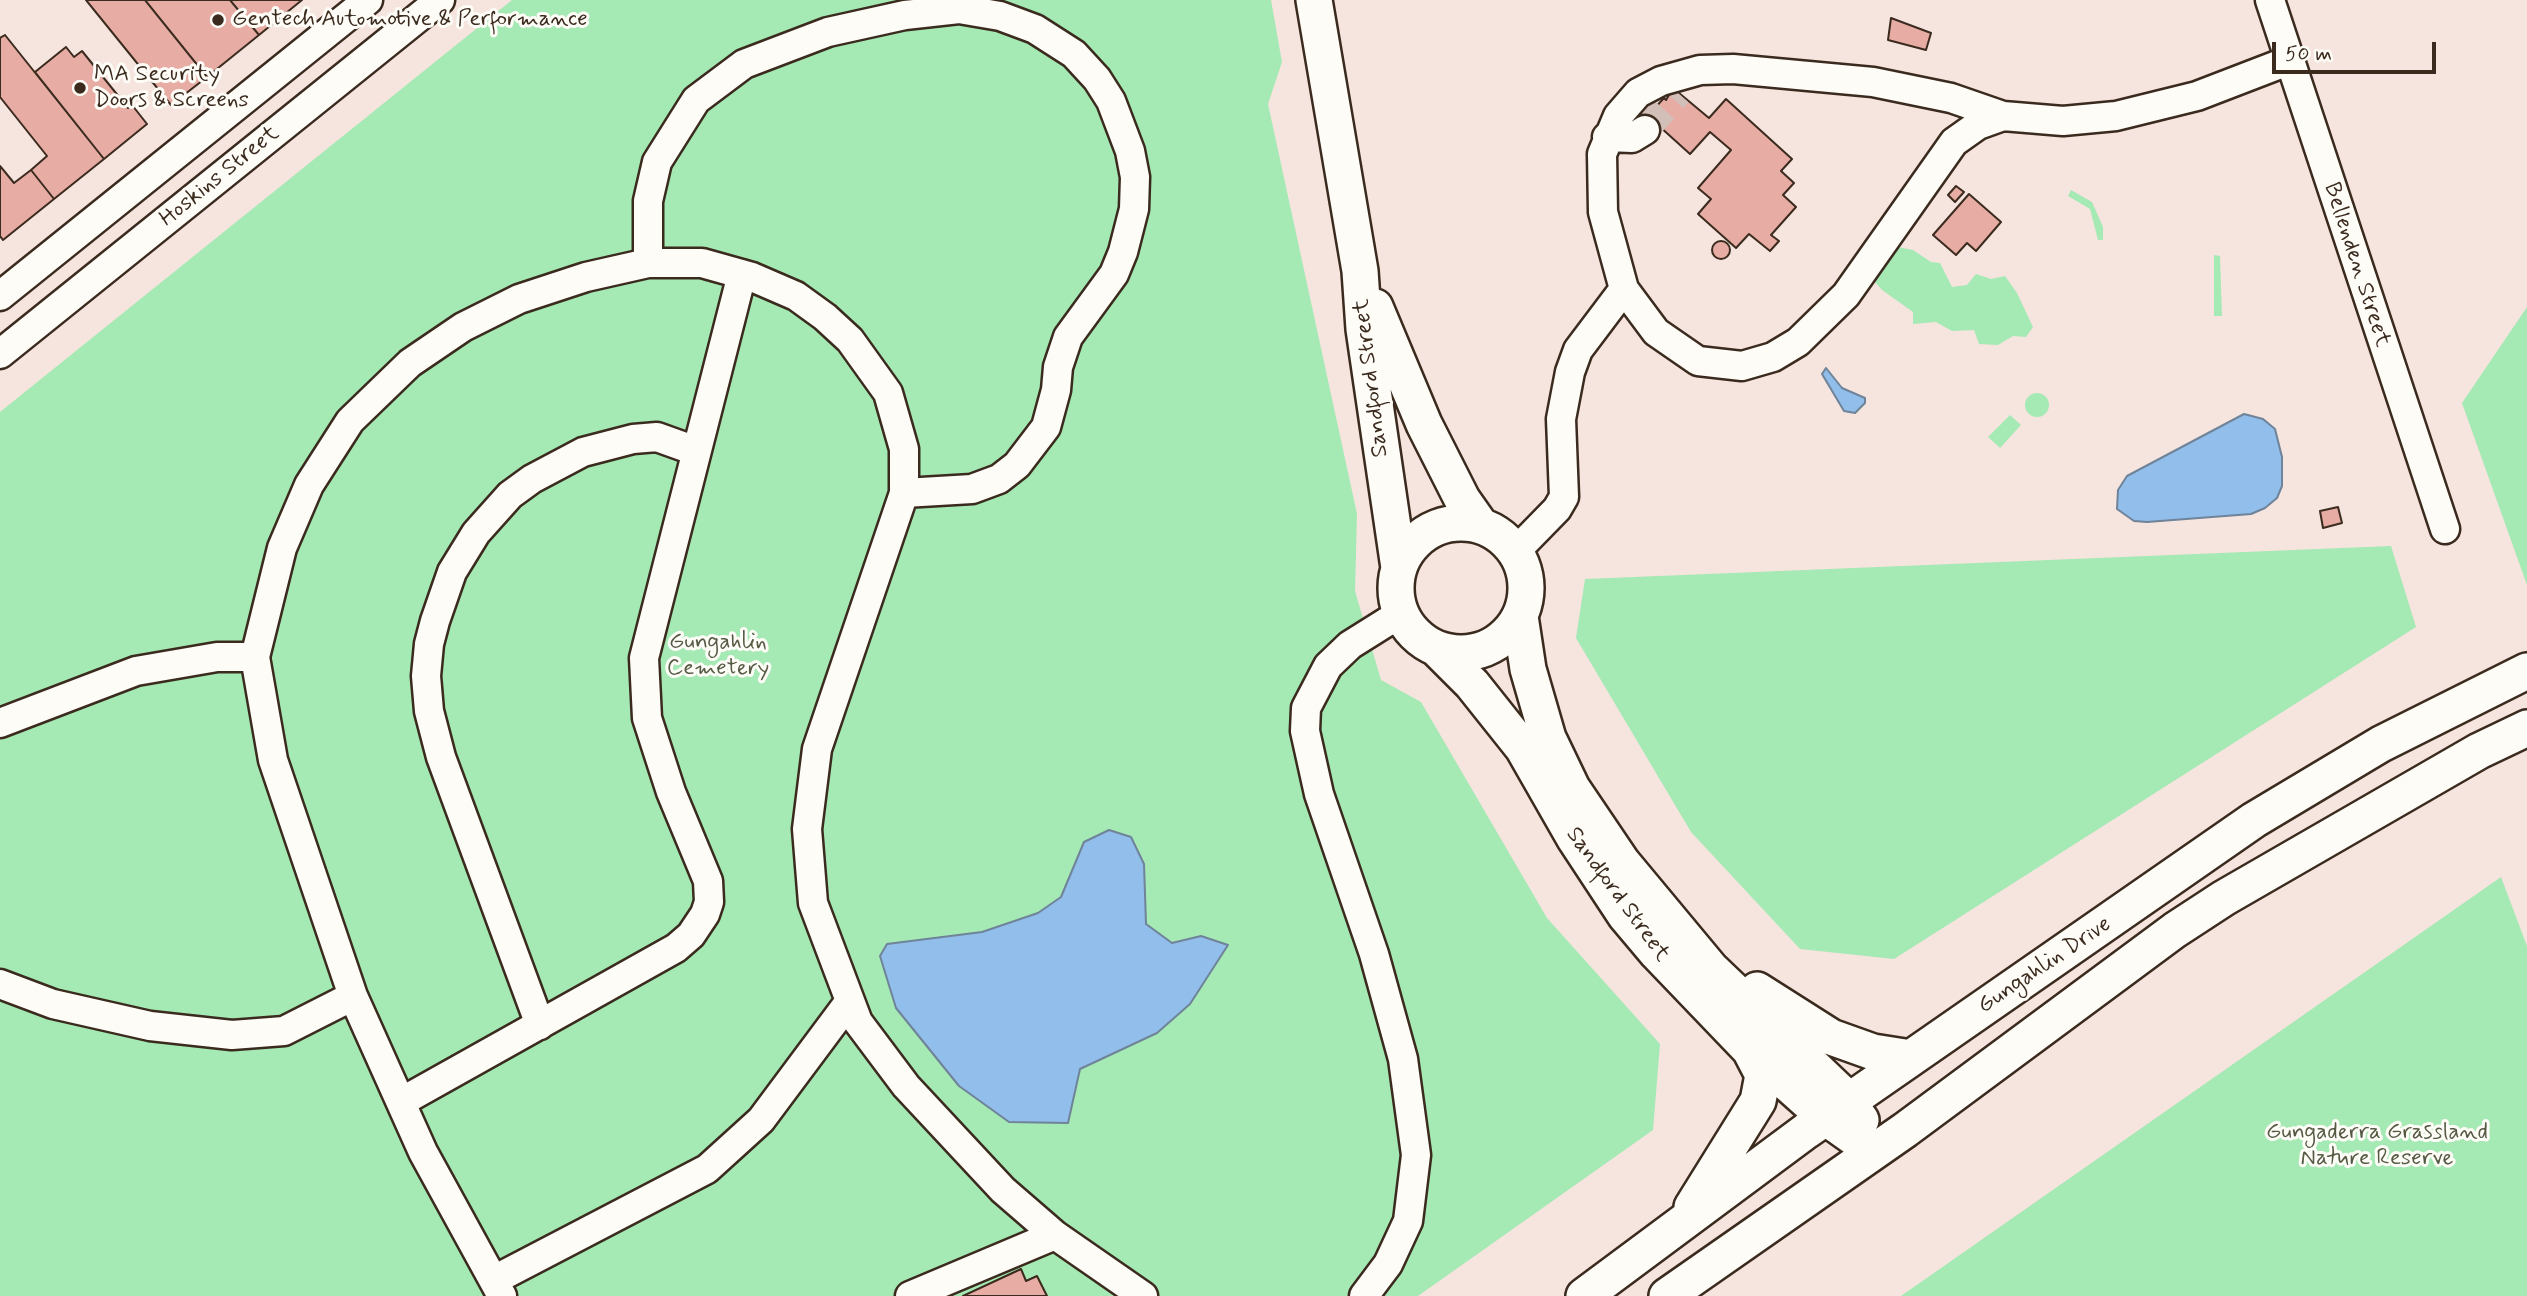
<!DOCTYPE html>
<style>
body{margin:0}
#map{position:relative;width:2527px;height:1296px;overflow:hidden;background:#f6e4de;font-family:Mynerve,sans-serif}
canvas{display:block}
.scale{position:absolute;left:2272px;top:42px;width:164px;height:32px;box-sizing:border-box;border:4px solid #3b2a1e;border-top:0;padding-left:9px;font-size:21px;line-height:24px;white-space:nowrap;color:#3b2a1e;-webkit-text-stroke:5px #fdfcf7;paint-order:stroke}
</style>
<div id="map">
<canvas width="2527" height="1296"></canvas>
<div class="scale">50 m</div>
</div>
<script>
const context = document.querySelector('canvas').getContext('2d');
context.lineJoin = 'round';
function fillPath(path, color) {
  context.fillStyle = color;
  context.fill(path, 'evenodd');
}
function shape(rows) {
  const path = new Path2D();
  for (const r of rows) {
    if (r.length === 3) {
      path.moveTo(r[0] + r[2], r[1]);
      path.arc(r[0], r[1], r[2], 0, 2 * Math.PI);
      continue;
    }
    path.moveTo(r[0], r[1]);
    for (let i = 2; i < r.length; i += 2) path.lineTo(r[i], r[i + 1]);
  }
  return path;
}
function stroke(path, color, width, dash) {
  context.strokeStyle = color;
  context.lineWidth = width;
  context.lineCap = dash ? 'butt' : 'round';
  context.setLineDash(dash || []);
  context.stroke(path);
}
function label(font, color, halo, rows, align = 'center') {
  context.font = font + ' Mynerve,sans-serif';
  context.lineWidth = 6;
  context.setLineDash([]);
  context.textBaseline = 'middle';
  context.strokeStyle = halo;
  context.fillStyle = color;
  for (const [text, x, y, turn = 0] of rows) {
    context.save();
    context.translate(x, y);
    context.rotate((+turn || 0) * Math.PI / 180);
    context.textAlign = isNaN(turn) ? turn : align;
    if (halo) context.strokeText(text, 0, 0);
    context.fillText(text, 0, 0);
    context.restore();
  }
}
const green = shape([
 [512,0,1271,0,1282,62,1268,104,1357,514,1355,591,1381,680,1421,702,1547,918,1660,1044,1653,1130,1418,1296,0,1296,0,412],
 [2071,190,2092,202,2103,227,2103,240,2098,240,2090,209,2068,196],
 [1893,246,1913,250,1931,262,1940,263,1952,287,1967,285,1976,274,1991,279,2005,276,2017,293,2033,327,2026,337,2013,336,1998,345,1979,344,1974,330,1952,331,1936,322,1913,324,1913,312,1882,290,1870,276],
 [2214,255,2220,256,2222,316,2214,316],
 [2527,307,2527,585,2462,403],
 [2037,405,12],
 [2010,415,2021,425,2000,448,1988,437],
 [2391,546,2416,627,1894,959,1800,949,1691,832,1576,638,1585,579],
 [2501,877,2527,946,2527,1296,1901,1296]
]);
const water = shape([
 [1826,368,1842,388,1865,398,1865,403,1855,413,1844,411,1822,374,1826,368],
 [2244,414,2263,419,2275,429,2282,457,2282,486,2277,498,2265,508,2251,514,2147,522,2134,521,2117,509,2118,490,2127,476,2244,414],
 [1109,830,1131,837,1144,864,1146,924,1172,943,1201,936,1228,945,1190,1004,1157,1033,1080,1069,1068,1123,1009,1122,959,1086,896,1008,880,956,887,944,982,932,1038,913,1061,897,1084,842,1109,830]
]);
const building = shape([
 [86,0,145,0,207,77,171,105,86,0],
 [145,0,230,0,259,35,207,77,145,0],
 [230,0,302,0,259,35,230,0],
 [1891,18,1931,33,1926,50,1888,40,1891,18],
 [5,35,104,159,54,199,31,170,47,156,0,97,0,38,5,35],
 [66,47,74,57,82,51,128,108,132,105,147,124,104,159,35,72,66,47],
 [1673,88,1709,118,1726,99,1792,159,1781,171,1794,183,1783,195,1796,207,1771,235,1779,241,1770,251,1749,234,1736,248,1698,214,1711,199,1698,188,1731,150,1710,132,1690,154,1659,126,1651,136,1639,125,1664,98,1666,100,1673,88],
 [0,166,14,183,31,170,54,199,3,240,0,236,0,166],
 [1956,186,1964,192,1955,202,1948,195,1956,186],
 [1969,194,2001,222,1976,251,1967,243,1956,255,1933,235,1969,194],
 [1721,250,9],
 [2338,507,2342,523,2323,528,2320,511,2338,507],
 [1021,1269,1026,1281,1037,1276,1047,1296,963,1296,1021,1269]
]);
const minorTunnel = shape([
 [1645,130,1678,93]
]);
const minor = shape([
 [2270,0,2445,529],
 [2003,116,1978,125,1954,142,1846,295,1798,342,1773,357,1742,366,1698,361,1656,332,1624,289,1603,212,1602,154,1618,116,1638,93,1661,81,1700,70,1733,69,1873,82,1951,98,2003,116,2063,121,2116,116,2197,96,2288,61],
 [1607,137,1632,138,1645,130],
 [648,263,648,201,657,162,696,100,744,64,828,32,905,15,959,9,1000,16,1035,29,1074,54,1097,79,1111,101,1130,151,1135,177,1134,209,1123,252,1114,274,1068,337,1058,367,1056,390,1046,427,1017,465,999,479,972,489,904,493],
 [0,296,368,0],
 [0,354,440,0],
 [1515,552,1557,509,1564,497,1561,419,1570,372,1578,350,1624,289],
 [0,723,136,671,217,657,255,657],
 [0,984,53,1004,150,1026,232,1035,284,1031,353,996],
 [540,1025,441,757,429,711,426,676,429,644,435,621,452,572,476,533,510,495,532,479,583,452,633,439,657,437,696,451],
 [401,1102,676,948,691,935,705,914,709,902,708,881,671,792,647,718,644,658,742,274],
 [494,1280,707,1169,761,1120,849,1002],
 [502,1296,423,1152,353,996,273,760,255,657,282,548,309,485,350,421,410,363,463,327,519,299,586,277,648,263,702,263,752,277,796,296,825,317,850,340,888,393,904,449,904,493,817,749,807,829,813,903,858,1022,906,1086,1003,1190,1055,1235],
 [910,1296,1055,1235,1143,1296],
 [1364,1296,1388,1264,1408,1221,1416,1155,1403,1059,1374,954,1319,794,1305,731,1306,708,1328,666,1350,645,1401,613]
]);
const major = shape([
 [1314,0,1360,271,1364,329,1399,568],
 [1375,307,1424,424,1462,499,1481,526],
 [1461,588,65],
 [1520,616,1528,669,1548,738,1572,788,1622,862,1711,969,1840,1092,1861,1120],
 [1437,649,1472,684,1523,748,1575,839,1625,915,1657,953,1750,1050,1825,1117,1873,1151],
 [1757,990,1831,1037,1873,1052,1911,1058],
 [1692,1207,1758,1101,1763,1075,1750,1050],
 [1584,1296,1806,1131,2254,820,2381,744,2527,671],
 [1667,1296,1905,1130,2175,930,2224,898,2479,751,2527,728]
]);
const markers = [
 [218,20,7,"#3b2a1e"],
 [80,88,7,"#3b2a1e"]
];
const poiNames = [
 ["Gentech Automotive & Performance",232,20],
 ["MA Security",94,75],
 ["Doors & Screens",94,101]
];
const streetNames = [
 ["Hoskins Street",220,177,-39],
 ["Bellenden Street",2356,265,72],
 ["Sandford Street",1372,378,-97],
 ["Sandford Street",1617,895,54],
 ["Gungahlin Drive",2045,966,-34]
];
const parkNames = [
 ["Gungahlin",718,643],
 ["Cemetery",718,669],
 ["Gungaderra Grassland",2377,1133],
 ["Nature Reserve",2377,1159]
];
fillPath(green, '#a5e9b4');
fillPath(water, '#91beeb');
stroke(water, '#6f8399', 2);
fillPath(building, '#e7ada4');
stroke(building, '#3b2a1e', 2);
stroke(minorTunnel, '#d1bfb8', 28, [28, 14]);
stroke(minor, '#3b2a1e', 33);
stroke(major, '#3b2a1e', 40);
stroke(minor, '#fdfcf7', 28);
stroke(major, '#fdfcf7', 35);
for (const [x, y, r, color] of markers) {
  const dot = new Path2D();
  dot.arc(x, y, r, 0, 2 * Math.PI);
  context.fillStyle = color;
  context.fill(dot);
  stroke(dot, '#fdfcf7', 2.5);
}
label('23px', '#3b2a1e', '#fdfcf7', poiNames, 'left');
label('23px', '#3b2a1e', '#fdfcf7', streetNames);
label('23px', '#565a44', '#fdfcf7', parkNames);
</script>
